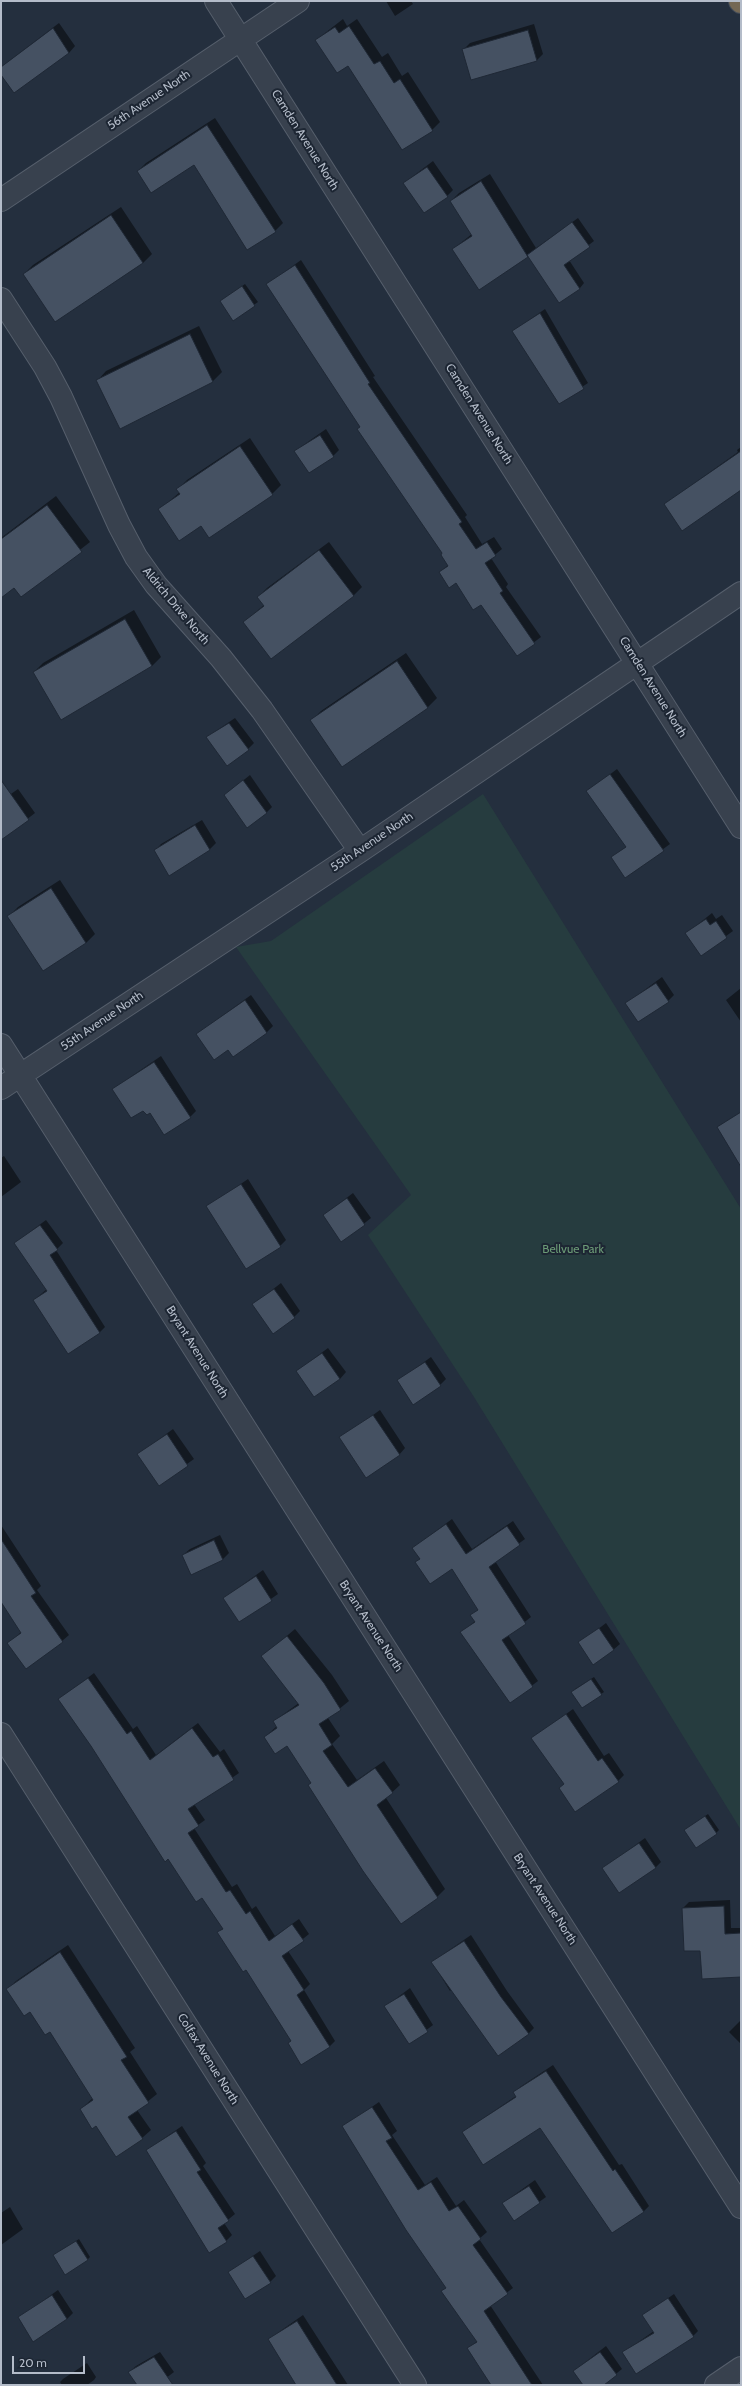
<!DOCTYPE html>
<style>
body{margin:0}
#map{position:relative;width:742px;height:2386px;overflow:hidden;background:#242f3e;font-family:Cabin,sans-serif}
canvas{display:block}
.frame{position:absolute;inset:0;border:2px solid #b4bcc9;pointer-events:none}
.scale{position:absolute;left:12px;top:2356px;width:73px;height:18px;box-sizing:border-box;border:2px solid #b4bcc9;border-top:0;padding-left:5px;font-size:12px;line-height:14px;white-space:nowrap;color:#b4bcc9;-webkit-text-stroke:3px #1d2633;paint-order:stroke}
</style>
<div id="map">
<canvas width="742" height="2386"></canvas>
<div class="frame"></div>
<div class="scale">20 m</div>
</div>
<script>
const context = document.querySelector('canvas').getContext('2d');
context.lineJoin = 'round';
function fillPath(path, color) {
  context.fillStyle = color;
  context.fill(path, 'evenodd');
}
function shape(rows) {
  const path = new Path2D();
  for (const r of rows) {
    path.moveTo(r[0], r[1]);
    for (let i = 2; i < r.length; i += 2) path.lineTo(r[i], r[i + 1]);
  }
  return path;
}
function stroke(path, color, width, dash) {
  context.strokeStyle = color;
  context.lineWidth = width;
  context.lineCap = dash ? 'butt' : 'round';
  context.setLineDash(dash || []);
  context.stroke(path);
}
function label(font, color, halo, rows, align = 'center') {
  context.font = font + ' Cabin,sans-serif';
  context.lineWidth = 4;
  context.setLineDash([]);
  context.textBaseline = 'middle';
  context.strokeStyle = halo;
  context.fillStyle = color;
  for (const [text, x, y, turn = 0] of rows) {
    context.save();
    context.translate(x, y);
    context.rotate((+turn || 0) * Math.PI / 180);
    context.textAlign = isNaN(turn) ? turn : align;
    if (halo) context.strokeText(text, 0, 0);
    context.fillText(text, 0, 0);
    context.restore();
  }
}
const green = shape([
 [483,794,741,1209,741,1830,474,1397,368,1235,411,1195,236,947,271,941]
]);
const shadow = shape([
 [386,1,411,1,413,4,395,16],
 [343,19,347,26,357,19,382,57,388,53,402,76,408,72,440,122,432,130,403,149,348,65,316,40],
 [59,23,75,46,69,53,1,73,1,67,5,64],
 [534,24,543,54,537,60,472,78,464,49,470,43],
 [215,118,283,223,275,231,248,248,195,164,138,171,146,163],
 [433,161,453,190,447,196,404,183],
 [490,174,536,248,578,218,594,241,569,260,584,283,580,288,559,302,529,256,453,249,472,234,451,201,459,193],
 [121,207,152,254,143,263,55,321,24,274,33,265],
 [301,260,375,376,373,377,467,515,465,517,482,544,494,537,502,549,491,558,508,584,506,587,541,637,517,655,481,604,456,582,440,572,448,565,443,553,268,284],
 [245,284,258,302,233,319,221,301],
 [545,309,588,383,559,402,513,331],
 [199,326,222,372,213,381,120,427,97,381,106,371],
 [326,429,339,450,333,456,295,451],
 [250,438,281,485,272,494,209,537,201,525,159,510,180,492,178,489,187,480],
 [741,447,741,490,683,529,665,504,738,452,737,450],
 [56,496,90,542,21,596,14,587,1,597,1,538],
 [329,542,362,587,353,596,244,622,264,605,258,597,267,588],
 [134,610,161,657,152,666,34,672,43,663],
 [406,653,437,698,428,707,343,766,312,720,321,711],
 [235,718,254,743,248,749,207,737],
 [617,769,670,844,625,877,613,857,627,846,587,792],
 [250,775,272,807,266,813,225,795],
 [18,789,35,813,4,837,1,833,1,801],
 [202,820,216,843,210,849,169,874,155,851,161,844],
 [60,880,95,934,86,943,9,916,18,907],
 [712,913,716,919,722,915,733,931,701,954,687,933],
 [662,977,674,995,668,1001,627,1003],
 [741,988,741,1022,726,1000],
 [251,995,273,1026,267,1032,233,1056,228,1048,197,1034],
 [161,1056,196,1111,190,1117,144,1109,113,1089],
 [4,1156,21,1182,1,1197,1,1158],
 [248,1179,286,1240,280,1246,207,1207],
 [353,1193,371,1218,342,1241,324,1215],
 [46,1220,63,1243,56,1250,105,1327,99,1333,34,1300,47,1289,15,1243],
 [281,1283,300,1311,294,1317,254,1304],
 [328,1348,346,1372,340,1379,297,1371],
 [431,1357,446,1379,440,1385,398,1381],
 [380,1410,405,1448,399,1455,341,1438],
 [173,1429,194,1459,159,1484,139,1454],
 [452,1519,472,1549,513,1521,525,1539,495,1561,531,1617,508,1635,538,1681,510,1702,461,1633,475,1621,472,1615,479,1609,452,1568,417,1562,420,1559,413,1548],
 [1,1525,41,1586,37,1590,69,1635,62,1641,9,1643,21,1632,1,1599],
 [220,1535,229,1553,223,1559,183,1555,190,1549],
 [263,1570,278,1594,239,1621,224,1598],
 [606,1623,620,1644,613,1650,580,1643],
 [295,1629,332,1675,349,1701,328,1718,340,1736,332,1744,357,1780,384,1761,400,1785,386,1798,445,1889,437,1897,312,1783,288,1745,265,1737,277,1726,274,1721,299,1703,262,1657],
 [94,1673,133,1729,137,1726,156,1755,198,1723,220,1752,224,1749,239,1773,194,1804,205,1820,194,1828,232,1887,237,1884,252,1909,256,1906,275,1936,299,1919,309,1934,288,1951,310,1984,304,1990,335,2041,330,2046,292,2041,246,1969,218,1933,223,1928,203,1896,60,1699],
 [594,1677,604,1692,601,1694,575,1689],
 [573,1709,604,1756,609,1753,624,1775,618,1781,565,1784,533,1738],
 [708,1814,719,1830,716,1833,685,1830],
 [645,1838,661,1862,655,1868,604,1868],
 [730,1900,731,1928,741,1928,741,1976,701,1950,683,1908,689,1902],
 [471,1935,507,1991,534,2028,528,2034,452,1989,450,1991,432,1962],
 [68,1945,135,2048,130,2052,157,2094,137,2110,151,2130,142,2138,96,2125,81,2109,93,2098,50,2030,8,1989,16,1981],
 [410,1988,433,2025,409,2043,386,2006],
 [741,2020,741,2044,729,2032],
 [553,2065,619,2165,622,2164,649,2206,643,2212,540,2126,463,2132,516,2096,514,2093,520,2087],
 [379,2102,397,2131,392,2135,425,2185,437,2177,456,2206,464,2200,487,2232,479,2239,513,2288,490,2305,543,2385,492,2385,468,2349,477,2341,443,2291,447,2287,344,2126],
 [182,2126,206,2163,203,2166,235,2214,224,2223,232,2235,226,2241,147,2150],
 [535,2180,546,2197,514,2220,503,2203],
 [10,2207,23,2229,1,2245,1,2213],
 [79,2239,90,2257,87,2260,54,2255],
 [260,2251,276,2276,270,2282,229,2272],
 [58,2290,73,2313,67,2319,19,2318],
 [674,2294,698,2331,693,2336,624,2352,654,2331,644,2315],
 [303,2315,348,2385,303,2385,269,2339],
 [606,2346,622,2369,602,2385,584,2385,574,2371],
 [160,2352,174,2372,157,2385,138,2385,129,2372,136,2366],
 [87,2363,96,2377,94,2380,87,2385,62,2385,60,2382,63,2379]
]);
const building = shape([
 [349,26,374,64,380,61,394,83,400,79,433,131,402,150,348,66,337,73,315,40,335,27,339,33,349,26],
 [53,28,69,53,14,93,1,75,1,67,53,28],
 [528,30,537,61,471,80,462,49,528,30],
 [207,125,276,232,247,250,194,165,151,193,137,171,207,125],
 [427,167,448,197,424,213,403,183,427,167],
 [481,181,528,257,479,290,452,249,472,236,450,201,481,181],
 [111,215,143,263,55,322,23,274,111,215],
 [572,222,590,247,564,265,580,289,559,303,527,255,572,222],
 [295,265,370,383,368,384,462,522,459,524,476,549,487,542,496,556,485,563,503,591,500,593,535,644,517,656,481,605,473,610,456,583,449,588,439,572,448,566,441,555,442,553,357,429,360,427,266,284,295,265],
 [242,286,255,306,233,321,220,301,242,286],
 [540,313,584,389,559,404,512,331,540,313],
 [190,334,213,382,120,429,96,380,190,334],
 [320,435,334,457,309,473,294,451,320,435],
 [240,446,273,495,209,538,201,526,179,541,158,509,180,494,176,489,240,446],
 [741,451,741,490,682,531,664,504,741,451],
 [47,505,82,552,21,597,14,588,1,598,1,539,47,505],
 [319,550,354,596,271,659,243,622,264,606,257,597,319,550],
 [125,619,152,666,61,720,33,672,125,619],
 [397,661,428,708,342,767,310,720,397,661],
 [229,723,249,750,227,766,206,737,229,723],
 [610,774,664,851,625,878,611,857,626,847,586,791,610,774],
 [1,780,29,820,1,840,1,780],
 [243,780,267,813,247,828,224,795,243,780],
 [195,825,210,850,169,876,154,850,195,825],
 [51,888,86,943,43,971,7,916,51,888],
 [706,919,710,925,716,921,727,938,701,956,685,933,706,919],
 [656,983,669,1002,638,1022,625,1003,656,983],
 [245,1000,267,1033,233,1057,228,1050,214,1060,196,1034,245,1000],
 [154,1062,191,1118,164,1135,150,1113,147,1115,143,1111,131,1118,112,1089,154,1062],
 [741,1112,741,1167,717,1127,741,1112],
 [241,1184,281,1247,246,1269,206,1206,241,1184],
 [347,1198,365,1225,341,1242,323,1215,347,1198],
 [40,1225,58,1250,50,1255,100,1333,68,1354,33,1300,47,1291,14,1243,40,1225],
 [274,1289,295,1318,273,1334,252,1304,274,1289],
 [322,1353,340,1379,314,1397,296,1371,322,1353],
 [425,1362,441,1386,413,1405,397,1380,425,1362],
 [373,1415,400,1455,366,1478,339,1437,373,1415],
 [167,1434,188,1466,159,1486,137,1454,167,1434],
 [446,1524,466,1554,507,1526,520,1545,489,1567,526,1624,502,1640,533,1687,510,1703,460,1632,475,1622,470,1615,478,1610,452,1569,430,1584,415,1562,420,1559,412,1548,446,1524],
 [1,1539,36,1593,31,1596,63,1642,26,1669,7,1643,21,1633,1,1602,1,1539],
 [214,1540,223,1560,191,1575,182,1555,214,1540],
 [256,1576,272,1601,239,1622,223,1598,256,1576],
 [599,1628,614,1650,593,1665,578,1642,599,1628],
 [287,1636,324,1683,341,1710,319,1724,332,1745,323,1751,348,1787,375,1768,393,1793,377,1805,438,1898,401,1924,363,1871,308,1785,311,1783,287,1746,275,1754,264,1737,277,1728,273,1721,299,1705,261,1656,287,1636],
 [88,1678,127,1734,131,1731,150,1760,192,1728,213,1757,218,1754,234,1780,188,1809,199,1826,188,1833,226,1892,230,1890,246,1914,250,1911,269,1941,292,1924,304,1941,282,1956,304,1990,297,1995,330,2047,301,2065,288,2043,291,2041,246,1970,243,1972,217,1932,223,1929,202,1898,196,1902,168,1859,165,1862,91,1746,58,1699,88,1678],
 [591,1679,602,1695,582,1708,571,1692,591,1679],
 [566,1714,598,1761,602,1758,619,1782,575,1812,559,1788,564,1784,531,1738,566,1714],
 [705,1816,717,1834,696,1848,684,1830,705,1816],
 [639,1843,656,1868,619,1893,602,1868,639,1843],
 [724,1906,725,1934,741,1933,741,1977,702,1979,700,1951,684,1951,682,1908,724,1906],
 [464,1941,501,1997,529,2034,498,2056,431,1962,464,1941],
 [60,1952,127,2057,121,2060,149,2103,128,2117,143,2139,116,2157,96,2126,92,2129,80,2109,93,2100,50,2032,45,2035,30,2012,24,2016,6,1989,60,1952],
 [404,1994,428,2032,409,2044,384,2006,404,1994],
 [546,2071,613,2171,615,2169,644,2212,612,2233,540,2128,483,2165,462,2132,516,2097,513,2092,546,2071],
 [372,2107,392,2138,386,2141,418,2190,431,2182,449,2211,458,2206,481,2239,473,2245,508,2294,484,2311,532,2385,491,2385,467,2348,477,2342,441,2291,446,2288,406,2230,342,2126,372,2107],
 [176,2131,201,2170,197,2172,229,2221,218,2228,227,2242,209,2253,146,2150,176,2131],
 [529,2186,540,2203,514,2221,502,2203,529,2186],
 [76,2241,88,2260,65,2275,53,2255,76,2241],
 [253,2256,271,2283,245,2299,228,2272,253,2256],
 [52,2295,67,2319,33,2342,18,2317,52,2295],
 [668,2298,694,2337,636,2374,622,2352,654,2333,642,2315,668,2298],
 [297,2321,337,2385,296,2385,268,2339,297,2321],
 [600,2352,617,2375,604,2385,583,2385,573,2371,600,2352],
 [154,2357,173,2385,137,2385,128,2372,154,2357]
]);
const minor = shape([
 [216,1,741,827],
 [1,200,298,1],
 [1,299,45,367,61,397,119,525,136,557,156,585,221,658,262,710,360,851],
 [1,1045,741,2207],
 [1,1088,360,851,741,593],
 [1,1734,415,2385],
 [716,2385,741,2368]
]);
const highway = shape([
 [740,1,741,2]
]);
const streetNames = [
 ["56th Avenue North",149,100,-34],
 ["Camden Avenue North",305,140,58],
 ["Camden Avenue North",479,414,58],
 ["Aldrich Drive North",176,606,50],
 ["Camden Avenue North",653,687,58],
 ["55th Avenue North",372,842,-34],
 ["55th Avenue North",102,1021,-34],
 ["Bryant Avenue North",197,1352,58],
 ["Bryant Avenue North",371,1626,57],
 ["Bryant Avenue North",545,1899,57],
 ["Colfax Avenue North",208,2059,58]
];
const parkNames = [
 ["Bellvue Park",573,1249]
];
fillPath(green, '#263c3f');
fillPath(shadow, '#0007');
fillPath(building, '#455162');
stroke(building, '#1f2835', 1);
stroke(minor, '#565f6c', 24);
stroke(highway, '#434c59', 24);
stroke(minor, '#38414e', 22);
stroke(highway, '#746855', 22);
label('12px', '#b4bcc9', '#1d2633', streetNames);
label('12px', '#6b9a76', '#1d2633', parkNames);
</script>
